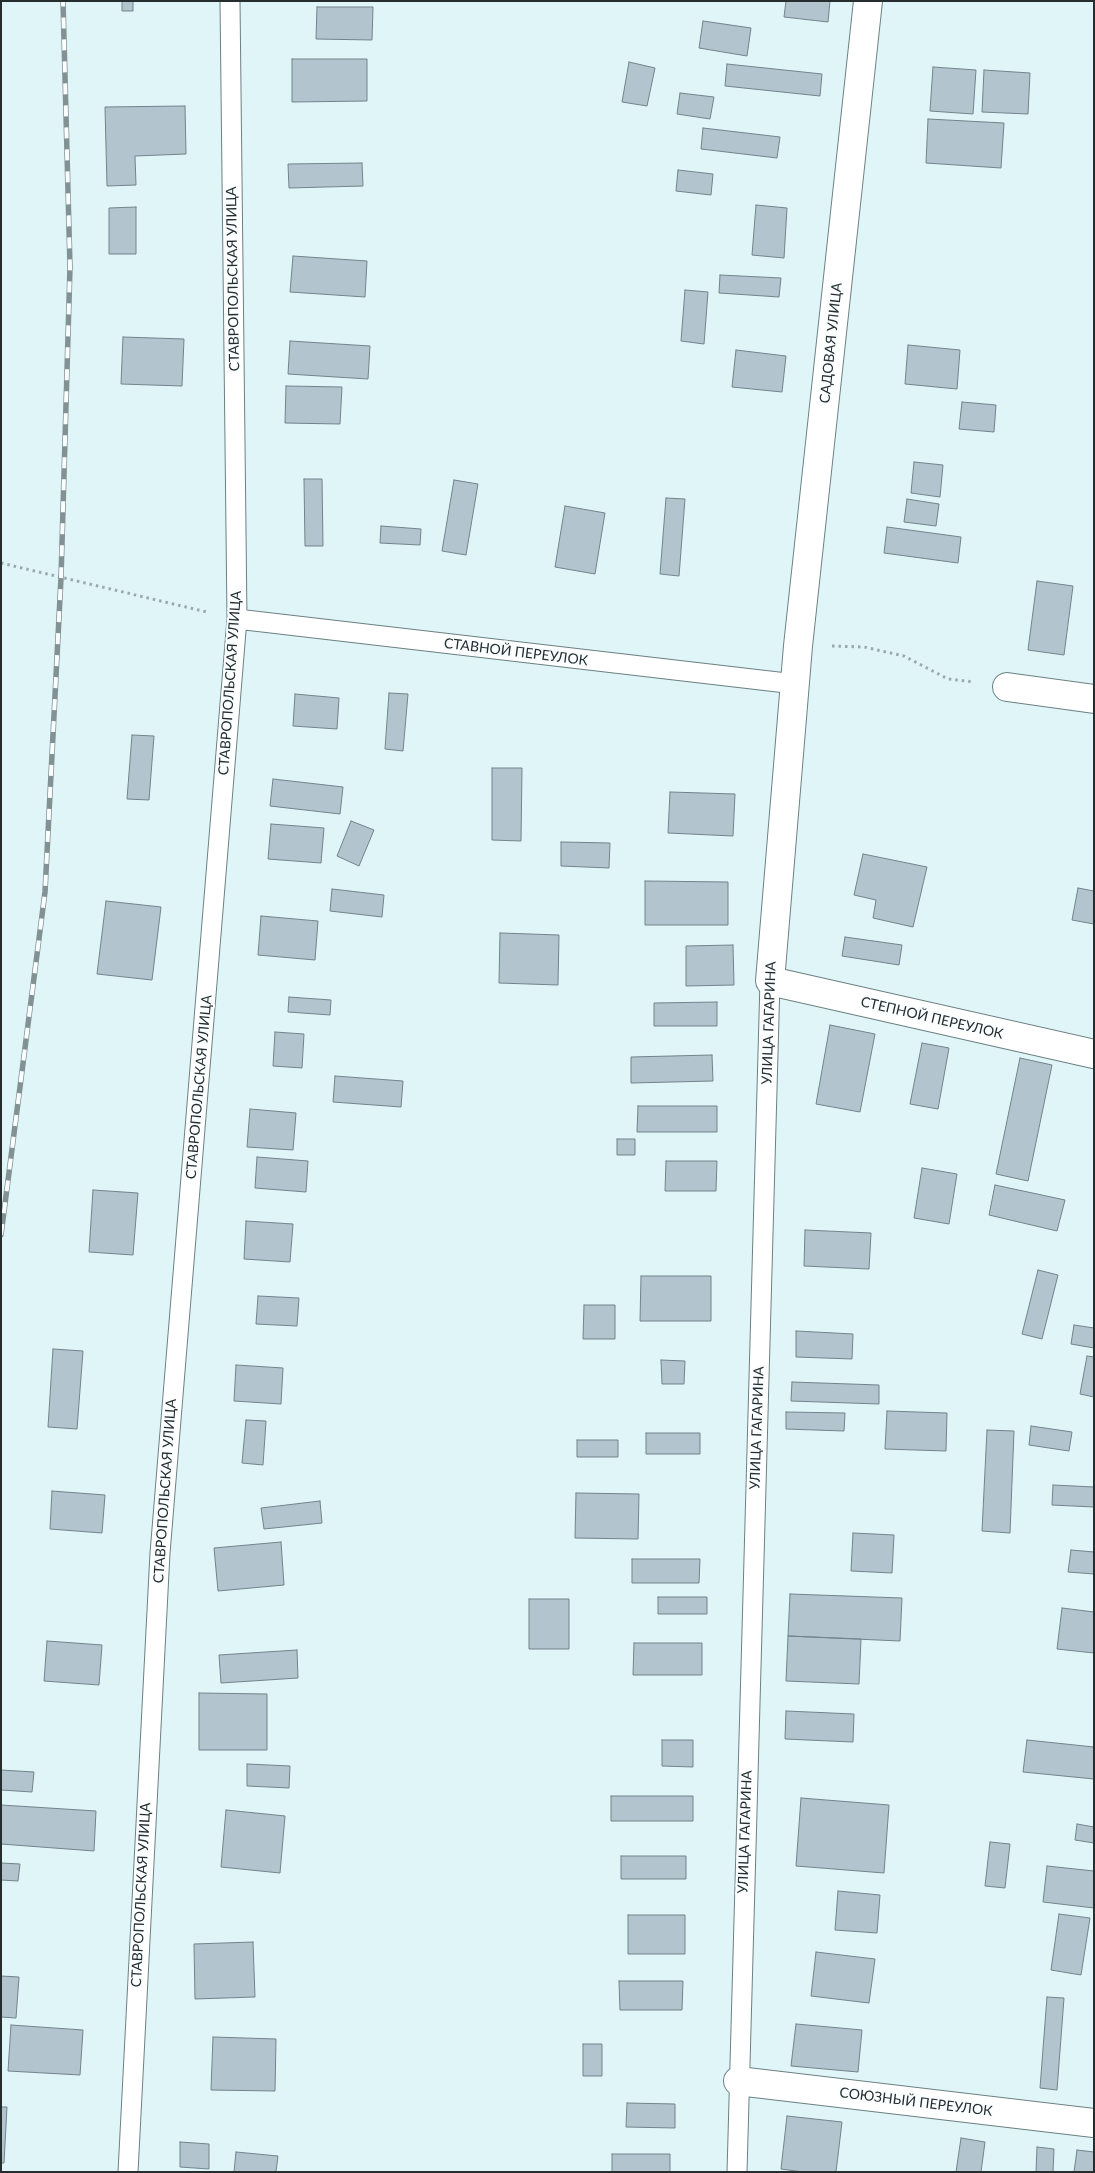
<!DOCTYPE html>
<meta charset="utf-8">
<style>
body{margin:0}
#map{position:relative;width:1095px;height:2173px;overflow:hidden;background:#dff5f8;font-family:Lato,sans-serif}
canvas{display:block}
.frame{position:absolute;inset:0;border:2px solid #252d2f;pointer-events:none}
</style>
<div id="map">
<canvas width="1095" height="2173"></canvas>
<div class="frame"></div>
</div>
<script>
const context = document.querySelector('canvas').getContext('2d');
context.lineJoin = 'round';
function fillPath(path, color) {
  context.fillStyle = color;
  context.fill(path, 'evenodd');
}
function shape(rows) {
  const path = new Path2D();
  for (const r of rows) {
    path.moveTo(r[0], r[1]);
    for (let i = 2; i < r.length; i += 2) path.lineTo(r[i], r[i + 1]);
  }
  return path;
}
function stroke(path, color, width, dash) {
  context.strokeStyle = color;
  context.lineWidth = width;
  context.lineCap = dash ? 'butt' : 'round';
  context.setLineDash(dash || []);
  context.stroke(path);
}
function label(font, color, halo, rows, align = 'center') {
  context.font = font + ' Lato,sans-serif';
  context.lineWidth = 4;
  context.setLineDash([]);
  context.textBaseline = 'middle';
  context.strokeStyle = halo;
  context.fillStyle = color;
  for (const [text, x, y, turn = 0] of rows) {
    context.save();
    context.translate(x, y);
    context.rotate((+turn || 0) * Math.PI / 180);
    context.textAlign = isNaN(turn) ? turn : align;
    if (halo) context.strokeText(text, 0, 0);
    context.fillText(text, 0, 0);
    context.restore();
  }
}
const building = shape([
 [122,1,133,1,133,11,122,11,122,1],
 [786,1,830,1,828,22,784,17,786,1],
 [317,7,373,7,372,40,316,39,317,7],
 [703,21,751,28,747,56,699,48,703,21],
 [292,59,367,59,367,101,292,102,292,59],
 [629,62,655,68,647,106,622,102,629,62],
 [727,64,822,74,820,96,725,86,727,64],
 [933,67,976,70,973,114,930,111,933,67],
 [984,70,1030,73,1028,114,982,112,984,70],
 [680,93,714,97,710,119,677,114,680,93],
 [185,106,186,154,135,156,136,185,107,186,105,107,185,106],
 [928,119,1004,123,1001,168,926,163,928,119],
 [703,128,780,137,777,158,701,149,703,128],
 [362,163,363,186,289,188,288,164,362,163],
 [678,170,713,174,711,195,676,191,678,170],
 [756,205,787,208,784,258,752,255,756,205],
 [136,207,136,254,109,254,109,208,136,207],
 [293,256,367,261,365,297,290,292,293,256],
 [720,275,781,278,779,297,719,293,720,275],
 [685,290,708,292,704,344,681,341,685,290],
 [123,337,184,339,182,386,121,384,123,337],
 [290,341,370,346,368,379,288,374,290,341],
 [908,345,960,350,957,389,905,384,908,345],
 [736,350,786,356,782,392,732,387,736,350],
 [286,386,342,387,340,424,285,423,286,386],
 [962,402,996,405,994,432,959,429,962,402],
 [914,462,943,465,940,497,911,493,914,462],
 [304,479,322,479,323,546,305,546,304,479],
 [454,480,478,484,466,555,442,551,454,480],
 [666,498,685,499,679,576,660,574,666,498],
 [907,499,939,504,936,526,904,522,907,499],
 [565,506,605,513,595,574,555,567,565,506],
 [381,526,421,529,420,545,380,543,381,526],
 [887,527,961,537,958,563,884,553,887,527],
 [1037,581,1073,586,1064,655,1028,650,1037,581],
 [389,693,408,694,403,751,385,749,389,693],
 [295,694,339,698,337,729,293,726,295,694],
 [132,735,154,736,149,800,127,799,132,735],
 [492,768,522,768,521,841,492,840,492,768],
 [273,779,343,787,340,814,270,806,273,779],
 [670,792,735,794,733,836,668,833,670,792],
 [351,821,374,830,359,866,337,856,351,821],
 [271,824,324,828,321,863,268,859,271,824],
 [561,842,610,843,609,868,561,866,561,842],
 [863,854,927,867,913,927,873,918,876,900,854,895,863,854],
 [645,881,728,882,728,925,645,925,645,881],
 [1078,888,1094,891,1094,924,1072,920,1078,888],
 [332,889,384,895,382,917,330,911,332,889],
 [106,901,161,907,152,980,97,974,106,901],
 [261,916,318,921,315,960,258,955,261,916],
 [500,933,559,935,558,985,499,983,500,933],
 [845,937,902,945,899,965,842,956,845,937],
 [733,945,734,985,686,986,686,946,733,945],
 [289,997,331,1000,330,1015,288,1012,289,997],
 [717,1002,717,1026,654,1026,654,1003,717,1002],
 [830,1025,875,1034,860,1112,816,1104,830,1025],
 [275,1032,304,1034,302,1068,273,1066,275,1032],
 [922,1043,949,1048,938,1109,910,1104,922,1043],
 [712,1055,713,1081,631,1083,631,1057,712,1055],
 [1020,1058,1052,1065,1028,1181,996,1174,1020,1058],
 [335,1076,403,1081,401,1107,333,1102,335,1076],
 [638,1106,717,1106,717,1132,637,1132,638,1106],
 [250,1109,296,1113,293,1150,247,1147,250,1109],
 [617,1139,635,1139,635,1155,617,1155,617,1139],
 [257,1157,308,1161,306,1192,255,1188,257,1157],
 [666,1161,717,1161,716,1191,665,1191,666,1161],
 [922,1168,957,1174,949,1224,914,1218,922,1168],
 [995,1185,1065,1200,1057,1231,989,1215,995,1185],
 [93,1190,138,1193,133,1255,89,1252,93,1190],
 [246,1221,293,1224,290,1262,244,1259,246,1221],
 [805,1230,871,1233,869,1269,804,1266,805,1230],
 [1038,1270,1058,1275,1042,1339,1022,1334,1038,1270],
 [641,1276,711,1276,711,1321,640,1321,641,1276],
 [258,1296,299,1298,297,1326,256,1324,258,1296],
 [584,1305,615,1305,615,1339,583,1339,584,1305],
 [1074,1325,1094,1328,1094,1348,1071,1344,1074,1325],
 [796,1331,853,1334,852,1359,796,1357,796,1331],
 [53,1349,83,1351,77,1429,48,1427,53,1349],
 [1087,1356,1094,1357,1094,1397,1080,1394,1087,1356],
 [661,1360,685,1361,684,1384,662,1384,661,1360],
 [236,1365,283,1368,281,1404,234,1401,236,1365],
 [792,1382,879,1385,879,1404,791,1401,792,1382],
 [887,1411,947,1413,946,1451,885,1449,887,1411],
 [786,1412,845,1413,844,1431,786,1429,786,1412],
 [246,1420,266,1421,263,1465,242,1463,246,1420],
 [1031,1426,1072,1432,1069,1451,1029,1445,1031,1426],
 [987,1430,1014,1431,1010,1533,982,1531,987,1430],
 [646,1433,700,1433,700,1454,646,1454,646,1433],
 [577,1440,618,1440,618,1457,577,1457,577,1440],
 [1053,1485,1094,1487,1094,1507,1052,1505,1053,1485],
 [52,1491,105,1495,102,1533,50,1529,52,1491],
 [576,1493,639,1494,638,1539,575,1538,576,1493],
 [320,1501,322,1523,264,1529,261,1508,320,1501],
 [853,1533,894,1535,892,1573,851,1571,853,1533],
 [281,1542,284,1585,218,1591,214,1548,281,1542],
 [1071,1550,1094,1552,1094,1574,1068,1572,1071,1550],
 [632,1559,700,1559,699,1583,632,1583,632,1559],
 [790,1594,902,1598,900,1641,788,1636,790,1594],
 [658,1597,707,1597,707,1614,658,1614,658,1597],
 [529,1599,569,1599,569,1649,529,1649,529,1599],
 [1062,1608,1094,1612,1094,1653,1057,1649,1062,1608],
 [788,1636,861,1639,859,1684,786,1681,788,1636],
 [47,1641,102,1645,99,1685,44,1681,47,1641],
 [634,1643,702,1643,702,1675,633,1675,634,1643],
 [297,1650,298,1678,221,1683,219,1655,297,1650],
 [199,1693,267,1694,267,1750,199,1750,199,1693],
 [786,1711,854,1714,853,1742,785,1739,786,1711],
 [662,1740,693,1740,693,1767,662,1766,662,1740],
 [1027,1740,1094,1747,1094,1779,1023,1772,1027,1740],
 [247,1764,290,1766,289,1788,247,1786,247,1764],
 [1,1770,34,1772,32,1792,1,1790,1,1770],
 [611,1796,693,1796,693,1821,611,1821,611,1796],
 [801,1798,889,1805,884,1873,796,1866,801,1798],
 [1,1805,96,1811,94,1851,1,1844,1,1805],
 [226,1810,285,1816,280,1873,221,1867,226,1810],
 [1077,1824,1094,1827,1094,1843,1075,1840,1077,1824],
 [990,1842,1010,1844,1005,1888,985,1886,990,1842],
 [621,1856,686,1856,686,1879,621,1879,621,1856],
 [1,1863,20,1864,18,1881,1,1880,1,1863],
 [1047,1866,1094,1871,1094,1908,1043,1902,1047,1866],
 [838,1891,880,1895,877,1933,835,1930,838,1891],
 [1059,1914,1090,1918,1081,1975,1051,1970,1059,1914],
 [628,1915,685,1915,685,1954,628,1954,628,1915],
 [253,1942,255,1997,195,1999,194,1944,253,1942],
 [816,1952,875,1959,869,2003,811,1996,816,1952],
 [1,1976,19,1977,16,2018,1,2017,1,1976],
 [619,1981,683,1981,682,2010,620,2010,619,1981],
 [1047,1997,1064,1998,1057,2090,1040,2088,1047,1997],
 [796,2024,862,2030,858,2072,791,2066,796,2024],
 [11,2025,83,2030,80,2075,8,2071,11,2025],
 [213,2037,276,2039,275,2091,211,2090,213,2037],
 [583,2044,602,2044,602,2076,583,2076,583,2044],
 [627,2103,675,2104,675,2128,626,2127,627,2103],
 [1,2107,7,2107,4,2163,1,2163,1,2107],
 [787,2116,842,2122,836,2172,803,2172,781,2169,787,2116],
 [961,2138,985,2142,981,2172,956,2172,961,2138],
 [180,2142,209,2144,209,2169,180,2167,180,2142],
 [1037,2147,1054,2149,1053,2172,1036,2172,1037,2147],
 [1077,2150,1094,2152,1094,2172,1074,2172,1077,2150],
 [236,2152,278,2156,276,2172,234,2172,236,2152],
 [612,2154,670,2154,670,2172,612,2172,612,2154]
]);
const path = shape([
 [1,563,207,612],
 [832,646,864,647,904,656,948,679,974,682]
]);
const lane = shape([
 [237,619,795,684],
 [128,2172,160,1553,237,619,230,1],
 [737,2172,770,981]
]);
const street = shape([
 [868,1,798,646,770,981,1094,1054],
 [1007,687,1094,699],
 [738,2081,1094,2123]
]);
const rail = shape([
 [1,1235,45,892,61,578,70,267,63,1]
]);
const streetNames = [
 ["СТАВРОПОЛЬСКАЯ УЛИЦА",233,279,-91],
 ["САДОВАЯ УЛИЦА",831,343,-84],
 ["СТАВНОЙ ПЕРЕУЛОК",516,652,7],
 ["СТАВРОПОЛЬСКАЯ УЛИЦА",230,683,-86],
 ["СТЕПНОЙ ПЕРЕУЛОК",932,1018,13],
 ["УЛИЦА ГАГАРИНА",769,1023,-88],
 ["СТАВРОПОЛЬСКАЯ УЛИЦА",199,1087,-85],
 ["УЛИЦА ГАГАРИНА",757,1428,-88],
 ["СТАВРОПОЛЬСКАЯ УЛИЦА",165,1491,-86],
 ["УЛИЦА ГАГАРИНА",745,1832,-88],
 ["СТАВРОПОЛЬСКАЯ УЛИЦА",141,1895,-87],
 ["СОЮЗНЫЙ ПЕРЕУЛОК",916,2102,7]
];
fillPath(building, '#b2c4cd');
stroke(building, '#72838b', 1);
stroke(lane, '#6c8083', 21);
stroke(street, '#6c8083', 30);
stroke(path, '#99aaad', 3, [2.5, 4]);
stroke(lane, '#fff', 19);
stroke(street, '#fff', 28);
stroke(rail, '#829193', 5.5);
stroke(rail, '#fafeff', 4, [11]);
label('14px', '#252d2f', '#fafeff', streetNames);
</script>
